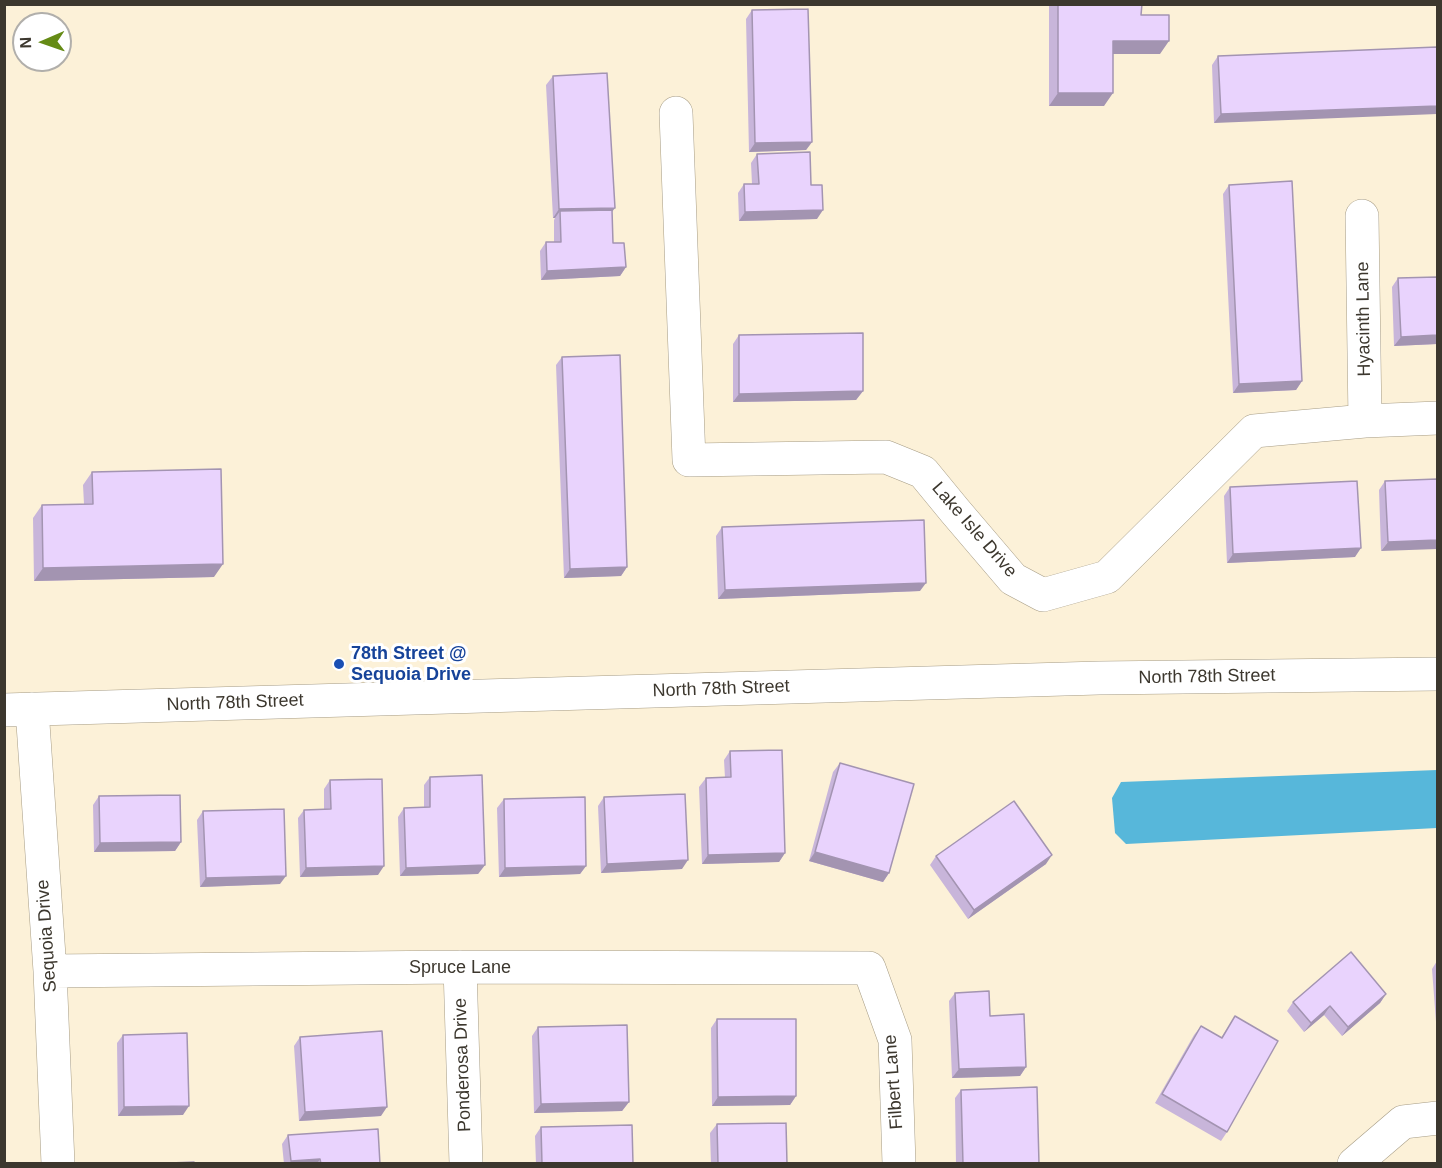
<!DOCTYPE html>
<style>
body{margin:0}
#map{position:relative;width:1442px;height:1168px;overflow:hidden;background:#fcf1d8;font-family:Arial,sans-serif}
canvas{display:block}
.frame{position:absolute;inset:0;border:6px solid #3c372e;pointer-events:none}
.north{position:absolute;left:12px;top:12px;width:60px;height:60px;box-sizing:border-box;background:#fff;border:2px solid #b1afab;border-radius:50%;rotate:268deg;font-size:16px;font-weight:700;line-height:24px;text-align:center;color:#3c372e}
.north::after{content:'';display:block;margin:auto;width:21px;height:27px;background:#658b15;clip-path:polygon(50% 0,100% 100%,50% 72%,0 100%)}
</style>
<div id="map">
<canvas width="1442" height="1168"></canvas>
<div class="frame"></div>
<div class="north">N</div>
</div>
<script>
const context = document.querySelector('canvas').getContext('2d');
context.lineJoin = 'round';
function fillPath(path, color) {
  context.fillStyle = color;
  context.fill(path, 'evenodd');
}
function shape(rows) {
  const path = new Path2D();
  for (const r of rows) {
    path.moveTo(r[0], r[1]);
    for (let i = 2; i < r.length; i += 2) path.lineTo(r[i], r[i + 1]);
  }
  return path;
}
function stroke(path, color, width, dash) {
  context.strokeStyle = color;
  context.lineWidth = width;
  context.lineCap = dash ? 'butt' : 'round';
  context.setLineDash(dash || []);
  context.stroke(path);
}
function label(font, color, halo, rows, align = 'center') {
  context.font = font + ' Arial,sans-serif';
  context.lineWidth = 6;
  context.setLineDash([]);
  context.textBaseline = 'middle';
  context.strokeStyle = halo;
  context.fillStyle = color;
  for (const [text, x, y, turn = 0] of rows) {
    context.save();
    context.translate(x, y);
    context.rotate((+turn || 0) * Math.PI / 180);
    context.textAlign = isNaN(turn) ? turn : align;
    if (halo) context.strokeText(text, 0, 0);
    context.fillText(text, 0, 0);
    context.restore();
  }
}
const water = shape([
 [1437,770,1437,828,1126,844,1115,833,1112,798,1121,782]
]);
const minor = shape([
 [676,113,689,460,886,457,923,472,955,511,1013,579,1043,595,1107,577,1254,431,1365,421,1438,418],
 [1362,216,1365,421],
 [32,709,50,971,58,1164],
 [4,710,1099,678,1438,674],
 [460,967,466,1164],
 [50,971,460,967,869,968,895,1040,899,1164],
 [1354,1164,1403,1122,1438,1118]
]);
const wall = shape([
 [1049,4,1142,4,1141,15,1160,54,1113,54,1104,106,1049,106],
 [752,10,812,142,806,150,749,152,746,19],
 [1437,47,1214,123,1212,65,1218,56],
 [553,76,612,213,613,243,626,267,620,276,541,280,540,251,546,242,554,242,554,220,555,218,553,218,546,85],
 [757,154,811,185,817,219,739,221,738,193,744,184,752,184,751,163],
 [1229,185,1302,381,1296,390,1233,393,1223,194],
 [1437,277,1437,344,1394,346,1392,287,1398,278],
 [739,335,863,391,856,400,733,402,733,344],
 [562,357,627,567,621,576,564,578,556,365],
 [92,472,214,577,34,581,33,518,42,505,84,504,83,485],
 [1437,479,1381,551,1379,490,1385,481],
 [1230,487,1355,557,1227,563,1224,496],
 [722,527,920,591,718,599,716,536],
 [730,751,785,853,779,862,702,864,699,787,706,778,725,778,724,760],
 [840,763,889,873,883,882,809,861,833,772],
 [430,777,485,865,478,874,400,876,398,817,404,808,424,807,424,785],
 [330,780,378,875,300,877,298,818,304,810,324,809,324,789],
 [99,796,181,842,175,851,94,852,93,805],
 [604,797,682,869,601,873,598,806],
 [504,799,586,866,580,874,499,877,497,808],
 [203,811,280,884,200,887,197,820],
 [936,856,1046,864,968,919,930,865],
 [1437,961,1437,1022,1436,1022,1432,969],
 [955,993,990,1016,1026,1067,1020,1076,952,1078,949,1001],
 [1386,994,1380,1003,1342,1036,1324,1015,1304,1032,1287,1011,1293,1002],
 [1235,1016,1227,1132,1221,1141,1155,1103,1194,1035,1201,1026,1221,1038],
 [717,1019,796,1096,790,1105,712,1106,711,1028],
 [538,1027,629,1102,622,1111,534,1113,532,1036],
 [123,1035,183,1115,118,1116,117,1043],
 [300,1037,381,1116,299,1121,294,1046],
 [961,1090,1039,1164,956,1164,955,1098],
 [717,1124,787,1164,711,1164,710,1133],
 [541,1127,633,1164,536,1164,535,1136],
 [288,1135,380,1164,284,1164,282,1144]
]);
const shadedWall = shape([
 [1113,41,1169,41,1160,54,1104,54],
 [1058,93,1113,93,1104,106,1049,106],
 [1437,106,1437,114,1214,123,1221,114],
 [812,142,806,150,749,152,755,143],
 [615,208,608,217,560,211,555,218,553,218,559,209],
 [823,210,817,219,739,221,745,212],
 [626,267,620,276,541,280,547,271],
 [1437,335,1437,344,1394,346,1401,337],
 [1302,381,1296,390,1233,393,1239,384],
 [863,391,856,400,733,402,739,394],
 [1437,540,1437,549,1381,551,1388,542],
 [1361,548,1355,557,1227,563,1233,554],
 [223,564,214,577,34,581,43,568],
 [627,567,621,576,564,578,570,569],
 [926,583,920,591,718,599,725,590],
 [181,842,175,851,94,852,100,843],
 [815,852,889,873,883,882,809,861],
 [785,853,779,862,702,864,708,855],
 [1052,855,1046,864,968,919,974,910],
 [688,860,682,869,601,873,607,864],
 [485,865,478,874,400,876,406,868],
 [384,866,378,875,300,877,306,868],
 [586,866,580,874,499,877,505,868],
 [286,876,280,884,200,887,206,878],
 [1386,994,1380,1003,1342,1036,1348,1027],
 [1330,1006,1324,1015,1304,1032,1311,1023],
 [1026,1067,1020,1076,952,1078,959,1069],
 [796,1096,790,1105,712,1106,718,1097],
 [629,1102,622,1111,534,1113,541,1104],
 [189,1106,183,1115,118,1116,124,1107],
 [387,1107,381,1116,299,1121,305,1112],
 [320,1159,317,1164,289,1164,291,1161]
]);
const building = shape([
 [1058,4,1142,4,1141,15,1169,15,1169,41,1113,41,1113,93,1058,93,1058,4],
 [808,9,812,142,755,143,752,10,808,9],
 [1437,47,1437,106,1221,114,1218,56,1437,47],
 [607,73,615,208,559,209,553,76,607,73],
 [810,152,811,185,822,185,823,210,745,212,744,184,759,184,757,154,810,152],
 [1292,181,1302,381,1239,384,1229,185,1292,181],
 [612,210,613,243,624,243,626,267,547,271,546,242,561,242,560,211,612,210],
 [1437,277,1437,335,1401,337,1398,278,1437,277],
 [863,333,863,391,739,394,739,335,863,333],
 [620,355,627,567,570,569,562,357,620,355],
 [221,469,223,564,43,568,42,505,93,504,92,472,221,469],
 [1437,479,1437,540,1388,542,1385,481,1437,479],
 [1357,481,1361,548,1233,554,1230,487,1357,481],
 [924,520,926,583,725,590,722,527,924,520],
 [782,750,785,853,708,855,706,778,731,777,730,751,782,750],
 [840,763,914,784,889,873,815,852,840,763],
 [482,775,485,865,406,868,404,808,430,807,430,777,482,775],
 [382,779,384,866,306,868,304,810,331,809,330,780,382,779],
 [685,794,688,860,607,864,604,797,685,794],
 [180,795,181,842,100,843,99,796,180,795],
 [585,797,586,866,505,868,504,799,585,797],
 [1014,801,1052,855,974,910,936,856,1014,801],
 [284,809,286,876,206,878,203,811,284,809],
 [1351,952,1386,994,1348,1027,1330,1006,1311,1023,1293,1002,1351,952],
 [989,991,990,1016,1024,1014,1026,1067,959,1069,955,993,989,991],
 [1235,1016,1278,1041,1227,1132,1162,1094,1201,1026,1222,1038,1235,1016],
 [717,1019,796,1019,796,1096,718,1097,717,1019],
 [627,1025,629,1102,541,1104,538,1027,627,1025],
 [382,1031,387,1107,305,1112,300,1037,382,1031],
 [187,1033,189,1106,124,1107,123,1035,187,1033],
 [1037,1087,1039,1164,963,1164,961,1090,1037,1087],
 [786,1123,787,1164,718,1164,717,1124,786,1123],
 [632,1125,633,1164,542,1164,541,1127,632,1125],
 [378,1129,380,1164,321,1164,320,1159,291,1161,288,1135,378,1129],
 [194,1162,194,1164,146,1164,194,1162]
]);
const markers = [
 [339,664,6,"#1a4fb4"]
];
const streetNames = [
 ["Hyacinth Lane",1364,319,-91],
 ["Lake Isle Drive",974,530,49],
 ["North 78th Street",1207,677,-1],
 ["North 78th Street",721,689,-2],
 ["North 78th Street",235,703,-2],
 ["Sequoia Drive",47,936,-94],
 ["Spruce Lane",460,968],
 ["Ponderosa Drive",463,1065,-92],
 ["Filbert Lane",894,1082,-94]
];
const transitNames = [
 ["78th Street @",351,654],
 ["Sequoia Drive",351,675]
];
fillPath(water, '#57b7da');
stroke(minor, '#a69c85', 34);
stroke(minor, '#fff', 33);
fillPath(wall, '#c8b5da');
fillPath(shadedWall, '#a394b1');
fillPath(building, '#e9d3fd');
stroke(building, '#a394b1', 1.5);
for (const [x, y, r, color] of markers) {
  const dot = new Path2D();
  dot.arc(x, y, r, 0, 2 * Math.PI);
  context.fillStyle = color;
  context.fill(dot);
  stroke(dot, '#fff', 2);
}
label('18px', '#3c372e', '#fff', streetNames);
label('bold 18px', '#164399', '#fff', transitNames, 'left');
</script>
